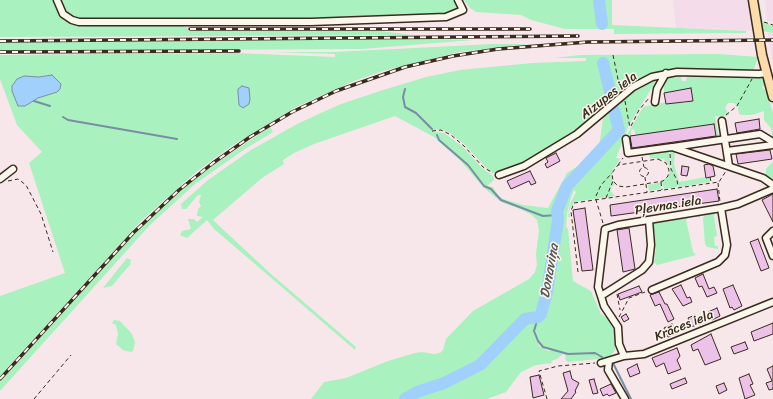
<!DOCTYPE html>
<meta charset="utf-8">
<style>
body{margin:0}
canvas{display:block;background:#f7e7eb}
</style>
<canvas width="773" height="399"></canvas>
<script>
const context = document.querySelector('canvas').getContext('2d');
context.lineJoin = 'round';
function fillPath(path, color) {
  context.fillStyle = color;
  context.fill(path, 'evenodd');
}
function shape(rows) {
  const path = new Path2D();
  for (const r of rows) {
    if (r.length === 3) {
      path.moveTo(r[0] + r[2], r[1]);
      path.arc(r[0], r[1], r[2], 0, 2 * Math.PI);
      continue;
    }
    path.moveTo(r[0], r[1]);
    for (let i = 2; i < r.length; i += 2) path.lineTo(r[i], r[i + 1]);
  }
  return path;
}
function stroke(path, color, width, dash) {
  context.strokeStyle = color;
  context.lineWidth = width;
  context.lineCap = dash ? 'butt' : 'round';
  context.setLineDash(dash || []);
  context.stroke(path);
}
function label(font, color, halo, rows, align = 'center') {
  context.font = font + ' Sriracha,sans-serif';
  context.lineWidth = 3;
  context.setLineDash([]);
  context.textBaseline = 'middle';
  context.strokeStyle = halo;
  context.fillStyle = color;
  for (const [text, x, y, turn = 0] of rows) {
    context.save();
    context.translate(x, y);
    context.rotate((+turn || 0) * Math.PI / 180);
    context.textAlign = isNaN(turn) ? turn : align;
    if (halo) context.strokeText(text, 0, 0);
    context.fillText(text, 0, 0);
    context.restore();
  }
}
const built = shape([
 [673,0,747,0,752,21,752,31,676,28],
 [765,0,773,0,773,22,767,21],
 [768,33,773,33,773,69,773,68]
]);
const green = shape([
 [0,0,53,0,58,12,62,19,81,27,87,24,182,22,184,27,188,27,188,31,380,31,412,35,0,37],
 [59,0,456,0,457,7,455,10,445,14,361,16,314,20,82,19,73,17,66,13],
 [464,0,598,0,596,17,600,24,604,24,607,20,606,8,600,0,612,0,612,25,746,31,746,33,614,34,614,29,565,29,531,20,521,15,476,12,470,8],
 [757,0,759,0,763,22,773,26,773,33,763,31],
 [425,39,474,40,362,49,0,51,0,42],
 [493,44,528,44,459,52,383,71,354,81,296,107,230,147,196,172,140,222,0,376,0,296,65,273,29,163,42,152,17,125,0,79,0,55,234,53,335,57,335,54,273,52,335,52],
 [50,75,60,83,57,92,38,98,20,77,39,77],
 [719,54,758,57,754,69,751,71,675,69,653,75,634,85,564,140,506,173,496,174,488,170,464,144,450,133,440,129,431,131,444,133,462,146,482,168,493,176,494,180,487,186,493,187,498,195,503,199,523,205,548,208,567,173,586,161,599,147,604,112,642,84,658,78,629,125,616,158,620,159,619,161,612,172,612,180,615,185,612,186,610,190,615,196,574,202,569,211,570,217,568,217,569,209,570,204,576,192,574,190,571,198,567,213,566,227,568,229,573,281,591,291,601,314,611,320,616,332,615,350,609,358,568,362,565,359,566,356,563,354,557,359,551,361,552,363,536,365,521,372,506,392,487,399,311,399,324,382,346,378,388,361,415,353,422,352,434,354,440,353,443,350,446,339,473,311,529,279,535,272,537,265,536,254,539,230,537,220,532,215,520,209,501,202,483,187,461,161,434,137,395,116,314,144,294,153,283,160,284,164,262,178,213,220,271,274,356,347,355,350,255,264,214,229,207,220,187,238,180,235,182,231,191,229,188,219,194,219,197,222,203,217,197,216,198,209,201,206,199,202,201,195,198,195,186,209,182,209,181,204,208,180,251,150,299,123,341,104,380,91,426,77,460,70,532,63,586,61,586,58,554,58,581,55],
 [550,276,549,290,541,313,547,277],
 [535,327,536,336,541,345,551,351,548,351,539,346,534,333],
 [680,74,682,81,686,81,687,74,764,75,766,84,762,87,767,92,773,113,773,140,771,128,764,120,764,111,752,115,742,115,739,114,738,107,734,103,728,103,725,108,729,115,722,117,715,116,719,138,712,139,712,137,716,136,714,124,636,136,634,129,631,130,632,148,637,148,638,150,631,150,628,133,643,107,666,102,683,101,683,103,693,101,691,88,664,93,664,83,669,76],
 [270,127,273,132,245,149,195,184,150,225,0,391,0,382,117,252,148,220,200,174],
 [669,151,671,169,677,180,677,187,664,189,662,182,669,175,670,167,664,159,650,158,649,154],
 [670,151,675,151,674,164,679,182,706,177,710,178,710,182,679,187,672,169],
 [773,161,773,179,766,176,766,169],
 [661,182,661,189,649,191,648,185],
 [716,212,714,216,717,236,714,237,715,246,718,246,718,249,707,247,705,244,703,218,706,214],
 [700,214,700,218,696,216,689,217,686,220,693,252,696,255,700,254,657,265,654,262,656,247,653,221],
 [127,258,131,260,130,265,121,275,112,286,103,288],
 [114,320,120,321,132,334,135,342,133,351,131,352,123,350,116,344,118,334,116,325,112,323]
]);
const water = shape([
 [52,75,61,84,60,89,57,92,38,98,25,106,18,106,12,91,12,86,17,79,24,76,39,77,52,75],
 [242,86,249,88,250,99,249,104,243,108,239,105,238,93,238,89,242,86]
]);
const stream = shape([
 [405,89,403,97,405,107,416,113,432,129],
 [34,101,50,106],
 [63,117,68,120,177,139],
 [437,135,439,140,468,165,484,186,491,189,501,200,543,216,557,215],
 [538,317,534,331,538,341,543,347,568,354,595,353,602,357],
 [613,363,631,399]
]);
const river = shape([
 [599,0,602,24],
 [603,63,612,100],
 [405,399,417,392,444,383,480,365,525,319,538,317,541,314,547,292,558,220,557,211,567,186,619,130,614,110]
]);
const building = shape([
 [691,88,693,101,666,104,664,93,691,88],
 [759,119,760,129,737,133,735,123,759,119],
 [714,124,716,136,632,148,630,136,714,124],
 [770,150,772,159,738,164,736,154,770,150],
 [556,153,560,161,547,168,545,164,548,162,546,158,556,153],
 [709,164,713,166,715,176,706,178,704,165,709,164],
 [682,166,689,167,687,176,681,175,682,166],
 [530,171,536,183,531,185,529,181,511,189,507,181,530,171],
 [717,189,719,201,611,216,610,205,717,189],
 [773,194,773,222,762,200,773,194],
 [585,208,593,270,582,271,573,210,585,208],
 [629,228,635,269,623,272,617,230,629,228],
 [758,239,769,268,761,271,750,242,758,239],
 [703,274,709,289,714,287,717,293,707,297,702,286,699,287,695,278,703,274],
 [681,285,687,298,690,297,692,302,683,306,672,289,681,285],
 [733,285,742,306,734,310,732,307,730,308,723,289,733,285],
 [639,286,642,292,620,300,618,294,639,286],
 [659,292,665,304,667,304,674,319,668,322,660,304,655,306,650,295,659,292],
 [717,308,720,316,712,320,708,312,717,308],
 [626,314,629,319,624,322,621,317,626,314],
 [695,315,699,324,691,327,688,318,695,315],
 [773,323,773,334,754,341,751,332,773,323],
 [672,324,677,333,668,337,664,328,672,324],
 [711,334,721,359,705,365,698,349,693,351,691,345,711,334],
 [745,342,748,349,734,354,731,347,745,342],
 [677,348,680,356,677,360,681,369,668,374,664,363,656,367,652,358,677,348],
 [637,364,640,373,630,377,627,369,637,364],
 [773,366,773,389,769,390,766,383,772,381,767,369,773,366],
 [570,371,572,379,579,383,575,391,576,392,571,399,561,399,568,391,563,373,570,371],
 [749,374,753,384,750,385,755,395,745,399,739,378,749,374],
 [539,375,544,395,533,398,530,377,539,375],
 [685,378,687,383,672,389,670,384,685,378],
 [594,379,598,393,593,394,589,380,594,379],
 [724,383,727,390,719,394,716,386,724,383],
 [611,384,616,393,609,396,607,394,603,396,600,389,611,384]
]);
const path = shape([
 [764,22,773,25],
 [613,55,620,89],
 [625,101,630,128],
 [726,115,737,106,752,79],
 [631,126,639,110,649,98],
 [432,131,441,130,451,135,464,146,483,167,493,173],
 [670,154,671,169,677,180,678,187],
 [642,157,644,167],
 [658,159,666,163,669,170,668,176,663,181,626,187,618,186,613,181,612,173,618,165,658,159],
 [618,165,623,158],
 [644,172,4.5],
 [645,177,647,192],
 [710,177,711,182],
 [8,181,18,179,26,185,41,214,53,252],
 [661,182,662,190],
 [718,183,720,202],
 [606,198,613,181],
 [603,223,596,200,596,196,601,185,612,173],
 [578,272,571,211,574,203,719,182,726,171],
 [617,294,620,310],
 [619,317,629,298,645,292],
 [34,399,71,355],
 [547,399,539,371,558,366,595,363]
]);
const minor = shape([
 [57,0,63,14,72,20,79,22,311,22,446,17,463,10,458,0],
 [655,102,657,89,666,73],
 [722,121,729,166],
 [626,139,628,153,672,147,763,178,773,185],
 [673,147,760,134,773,142],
 [727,151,773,145],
 [499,175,524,166,577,134,633,87,652,77,677,72,759,74,767,73],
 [0,179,13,169],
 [773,231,766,238,773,256],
 [652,290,718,262,725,255,727,245,721,208],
 [601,296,598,287,605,229,618,225,721,208,738,204,773,189],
 [624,356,619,344,618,327,604,306,601,296,642,270,649,262,651,245,649,220],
 [609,361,608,370,625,399],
 [601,363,624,356,644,354,773,302]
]);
const major = shape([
 [753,0,762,55,773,97]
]);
const rail = shape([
 [190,29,530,29],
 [0,41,578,36],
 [0,52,239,51],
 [0,379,133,233,179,190,213,163,250,137,292,112,336,91,405,67,453,56,498,49,588,42,773,40]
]);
const streetNames = [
 ["Aizupes iela",609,96,-38],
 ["Pļevnas iela",668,206,-9],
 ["Krāces iela",684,326,-22]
];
const waterNames = [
 ["Donaviņa",550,271,-80]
];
fillPath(built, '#f4dcea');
fillPath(green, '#a9f1be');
fillPath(water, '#a2d0fd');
stroke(water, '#798ea4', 1);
stroke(stream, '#798ea4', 2);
stroke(river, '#a2d0fd', 12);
fillPath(building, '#edc2e8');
stroke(building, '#3b2a1e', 1);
stroke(minor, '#3b2a1e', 9);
stroke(major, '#3b2a1e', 11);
stroke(path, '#3b2a1e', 1, [4, 3]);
stroke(minor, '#fbf7ec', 6);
stroke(major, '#fddcac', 8);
stroke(rail, '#3b2a1e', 3.5);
stroke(rail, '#fbf7ec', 2, [6]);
label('13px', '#3b2a1e', '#fbf7ec', streetNames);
label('italic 14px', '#555456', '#fbf7ec', waterNames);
</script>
